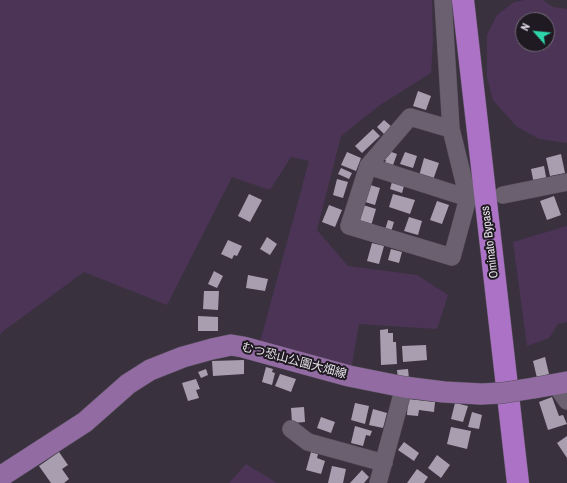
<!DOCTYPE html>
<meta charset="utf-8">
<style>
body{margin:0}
#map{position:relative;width:567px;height:483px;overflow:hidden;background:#3a313f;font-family:"Archivo Narrow",sans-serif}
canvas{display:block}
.north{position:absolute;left:515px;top:12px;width:40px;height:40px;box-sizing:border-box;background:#1f1a21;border:1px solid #6f6971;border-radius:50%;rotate:297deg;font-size:11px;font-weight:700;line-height:16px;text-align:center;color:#e6e0e9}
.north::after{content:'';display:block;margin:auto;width:14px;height:18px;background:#2ed4aa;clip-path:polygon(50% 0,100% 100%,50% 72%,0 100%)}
</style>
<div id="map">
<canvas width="567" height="483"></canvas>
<div class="north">N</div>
</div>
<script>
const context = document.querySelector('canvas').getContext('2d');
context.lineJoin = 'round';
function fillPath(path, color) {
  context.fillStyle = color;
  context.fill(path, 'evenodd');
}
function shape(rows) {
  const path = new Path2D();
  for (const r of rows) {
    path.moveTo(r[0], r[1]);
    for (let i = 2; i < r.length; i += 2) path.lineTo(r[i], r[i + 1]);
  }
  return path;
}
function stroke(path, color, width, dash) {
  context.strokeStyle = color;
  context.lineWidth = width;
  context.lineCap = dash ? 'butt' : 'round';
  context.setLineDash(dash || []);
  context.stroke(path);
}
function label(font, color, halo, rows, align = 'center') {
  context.font = font + ' "Archivo Narrow","Noto Sans JP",sans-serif';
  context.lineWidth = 4;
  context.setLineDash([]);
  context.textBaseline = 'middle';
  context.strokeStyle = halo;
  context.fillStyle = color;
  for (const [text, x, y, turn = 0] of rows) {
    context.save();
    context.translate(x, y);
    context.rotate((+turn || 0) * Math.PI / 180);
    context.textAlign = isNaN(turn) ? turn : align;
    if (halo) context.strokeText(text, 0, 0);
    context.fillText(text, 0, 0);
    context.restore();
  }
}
const green = shape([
 [0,0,432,0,433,41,431,73,380,105,341,136,317,230,348,266,417,275,448,295,437,329,359,324,351,370,259,346,309,161,291,157,270,190,232,177,167,305,84,272,2,332,0,335],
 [525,0,543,0,553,7,567,9,567,143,539,139,516,126,493,100,487,77,487,35,497,15,514,2],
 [523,20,547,20,547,44,523,44],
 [567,226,567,322,558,324,549,338,527,346,513,242],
 [246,464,277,483,229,483]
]);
const building = shape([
 [418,91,431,96,426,110,413,106],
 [384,120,392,127,385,135,377,127],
 [373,129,380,136,362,153,355,146],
 [386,150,397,154,392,168,384,165,386,160,383,159],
 [347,152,361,158,356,171,341,165],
 [405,152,417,156,413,168,400,164],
 [561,154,565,173,550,176,546,158],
 [424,158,439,163,433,180,419,176],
 [544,166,547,182,534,184,531,169],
 [341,168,352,173,349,179,338,174],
 [337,179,348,182,343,198,333,195],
 [392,182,404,186,402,193,390,189],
 [367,184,380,188,375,205,362,201],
 [249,194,262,200,250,222,238,216],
 [393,194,415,200,410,214,389,207],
 [554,196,561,215,547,220,540,201],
 [437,201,449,205,442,224,430,220],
 [360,204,376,209,371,226,355,221],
 [329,205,342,210,335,227,322,222],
 [409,217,422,221,418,235,404,231],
 [388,220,394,222,391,232,385,230],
 [267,237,277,244,270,255,260,249],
 [228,240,242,246,237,256,234,255,232,259,221,254],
 [372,243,384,246,379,264,367,261],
 [391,249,402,252,399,263,388,260],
 [214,271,223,276,217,288,208,284],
 [248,275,268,279,265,291,246,288],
 [204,291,219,291,218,310,203,309],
 [198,316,218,317,218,331,198,331],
 [388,329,388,333,393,333,393,342,396,342,397,364,381,365,380,330],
 [426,345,427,360,403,362,402,346],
 [545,357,549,374,537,378,533,361],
 [244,360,244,374,213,376,212,361],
 [266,367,273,369,272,372,275,373,272,385,262,382],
 [206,369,208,375,201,378,198,372],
 [408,369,409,379,398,380,397,370],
 [280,374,296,379,291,392,275,386],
 [196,379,200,389,196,390,199,398,188,401,182,383],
 [552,397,559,416,563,415,567,424,548,430,539,402],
 [408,399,435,402,434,412,419,410,418,416,407,415],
 [355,403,369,406,365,424,351,420],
 [455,403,468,406,463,422,451,419],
 [304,407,305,422,292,423,291,408],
 [373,409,387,413,383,428,369,425],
 [472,412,482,415,479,429,468,427],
 [321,417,335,422,331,433,317,428],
 [355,426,372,431,370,436,366,435,363,446,351,443],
 [451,427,471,431,467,449,447,444],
 [567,436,567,458,557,443],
 [404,442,419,453,414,461,398,450],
 [59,452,68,465,62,469,69,479,64,483,51,483,39,466],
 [311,452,318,454,317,458,325,461,321,474,306,470],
 [437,455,450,465,441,478,428,468],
 [332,466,346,469,343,483,328,483],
 [417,469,428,477,424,483,407,483],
 [362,470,369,477,364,483,350,483]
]);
const minor = shape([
 [443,0,451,129,468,198,452,257,349,226,368,166,410,117,451,129],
 [368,166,468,198,473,197],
 [503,195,567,182],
 [555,384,567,401],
 [291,429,308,442,384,463],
 [378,483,404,387]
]);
const major = shape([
 [534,388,567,382],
 [0,477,85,422,128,384,150,370,183,357,212,349,231,345,243,347,349,376,404,387,444,392,481,394]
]);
const highway = shape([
 [463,0,518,483]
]);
const majorBridge = shape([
 [481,394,502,393,534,388]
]);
const streetNames = [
 ["Ominato Bypass",490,242,-97],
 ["むつ恐山公園大畑線",294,361,15]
];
fillPath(green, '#4c3457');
fillPath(building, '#a99eaf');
stroke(minor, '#58505c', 18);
stroke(major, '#58505c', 22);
stroke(highway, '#58505c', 23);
stroke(minor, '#6b6070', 17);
stroke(major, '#926ba3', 21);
stroke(highway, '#ac72c5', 22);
stroke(majorBridge, '#58505c', 22, []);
stroke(majorBridge, '#926ba3', 21);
label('12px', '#e6e0e9', '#1f1a21', streetNames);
</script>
